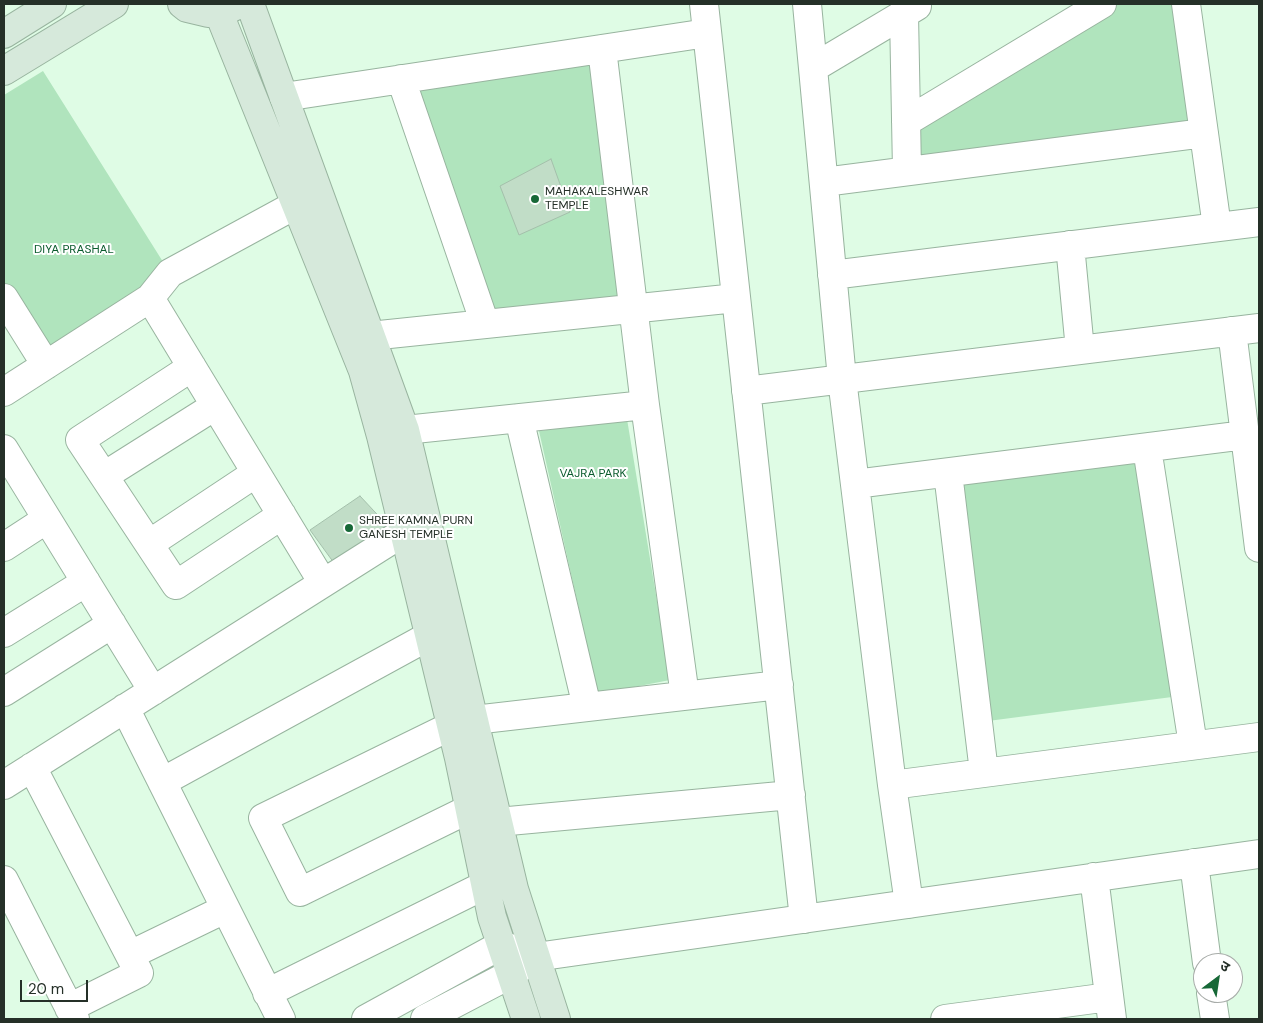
<!DOCTYPE html>
<meta charset="utf-8">
<style>
body{margin:0}
#map{position:relative;width:1263px;height:1023px;overflow:hidden;background:#dffce5;font-family:"DM Sans","Noto Sans Devanagari",sans-serif}
canvas{display:block}
.frame{position:absolute;inset:0;border:5px solid #253028;pointer-events:none}
.north{position:absolute;left:1193px;top:953px;width:50px;height:50px;box-sizing:border-box;background:#fff;border:1px solid #a8aca9;border-radius:50%;rotate:31deg;font-size:14px;font-weight:700;line-height:20px;text-align:center;color:#253028}
.north::after{content:'';display:block;margin:auto;width:18px;height:22px;background:#176837;clip-path:polygon(50% 0,100% 100%,50% 72%,0 100%)}
.scale{position:absolute;left:20px;top:980px;width:68px;height:22px;box-sizing:border-box;border:2px solid #253028;border-top:0;padding-left:6px;font-size:15px;line-height:18px;white-space:nowrap;color:#253028;-webkit-text-stroke:4px #fff;paint-order:stroke}
</style>
<div id="map">
<canvas width="1263" height="1023"></canvas>
<div class="frame"></div>
<div class="north">उ</div>
<div class="scale">20 m</div>
</div>
<script>
const context = document.querySelector('canvas').getContext('2d');
context.lineJoin = 'round';
function fillPath(path, color) {
  context.fillStyle = color;
  context.fill(path, 'evenodd');
}
function shape(rows) {
  const path = new Path2D();
  for (const r of rows) {
    path.moveTo(r[0], r[1]);
    for (let i = 2; i < r.length; i += 2) path.lineTo(r[i], r[i + 1]);
  }
  return path;
}
function stroke(path, color, width, dash) {
  context.strokeStyle = color;
  context.lineWidth = width;
  context.lineCap = dash ? 'butt' : 'round';
  context.setLineDash(dash || []);
  context.stroke(path);
}
function label(font, color, halo, rows, align = 'center') {
  context.font = font + ' "DM Sans",sans-serif';
  context.lineWidth = 4;
  context.setLineDash([]);
  context.textBaseline = 'middle';
  context.strokeStyle = halo;
  context.fillStyle = color;
  for (const [text, x, y, turn = 0] of rows) {
    context.save();
    context.translate(x, y);
    context.rotate((+turn || 0) * Math.PI / 180);
    context.textAlign = isNaN(turn) ? turn : align;
    if (halo) context.strokeText(text, 0, 0);
    context.fillText(text, 0, 0);
    context.restore();
  }
}
const green = shape([
 [1118,4,1180,4,1192,121,919,156,917,128],
 [592,63,622,301,494,316,413,88],
 [43,71,170,273,46,350,4,284,4,95],
 [627,419,670,680,598,694,539,431],
 [1139,457,1172,697,988,721,955,482]
]);
const building = shape([
 [551,159,570,212,519,235,500,186,551,159],
 [360,496,388,526,334,563,310,530,360,496]
]);
const street = shape([
 [704,4,804,919],
 [807,4,842,379,892,785],
 [1186,4,1217,227],
 [904,14,907,171],
 [602,49,645,405,685,696],
 [813,68,917,6],
 [401,79,485,324],
 [284,97,707,33],
 [906,122,1102,4],
 [824,182,1204,133],
 [1070,245,1080,350],
 [832,275,1259,222],
 [4,298,46,365],
 [150,298,323,583],
 [1232,331,1259,548],
 [370,336,736,298],
 [192,367,80,440,176,585,282,515],
 [746,391,1259,328],
 [4,392,150,298,170,273,295,205],
 [519,418,587,707],
 [405,430,645,405],
 [1147,448,1193,745],
 [4,449,153,691],
 [948,473,984,772],
 [104,476,215,406],
 [855,484,1245,435],
 [149,544,256,473],
 [4,547,47,519],
 [4,633,86,582],
 [4,692,112,624],
 [125,708,281,1019],
 [474,720,779,685],
 [451,726,263,818,300,892,469,809],
 [32,767,139,973,69,1008],
 [162,782,429,636],
 [4,785,404,532],
 [498,822,791,795],
 [1194,863,1207,963],
 [1094,877,1112,1019],
 [4,880,75,1019],
 [909,904,892,785,1259,737],
 [130,955,225,909],
 [267,993,485,885],
 [1211,993,1215,1019],
 [366,1019,501,945,525,953],
 [425,1019,511,974,536,957,1259,854],
 [945,1019,1109,997]
]);
const secondary = shape([
 [182,4,187,8,208,13,229,9,235,6],
 [250,4,405,430,514,889,556,1019],
 [218,11,363,371,381,436,459,758,492,917,526,1019],
 [4,34,52,4],
 [4,71,114,4]
]);
const markers = [
 [535,199,5,"#176837"],
 [349,528,5,"#176837"]
];
const poiNames = [
 ["MAHAKALESHWAR",545,192],
 ["TEMPLE",545,206],
 ["SHREE KAMNA PURN",359,521],
 ["GANESH TEMPLE",359,535]
];
const parkNames = [
 ["DIYA PRASHAL",74,250],
 ["VAJRA PARK",593,474]
];
fillPath(green, '#b0e4bd');
fillPath(building, '#c1ddc7');
stroke(building, '#a4c0ab', 1);
stroke(street, '#98b49f', 30);
stroke(secondary, '#98b49f', 30);
stroke(street, '#fff', 28);
stroke(secondary, '#d6e9db', 28);
for (const [x, y, r, color] of markers) {
  const dot = new Path2D();
  dot.arc(x, y, r, 0, 2 * Math.PI);
  context.fillStyle = color;
  context.fill(dot);
  stroke(dot, '#fff', 2);
}
label('12px', '#253028', '#fff', poiNames, 'left');
label('12px', '#0b5b2e', '#fff', parkNames);
</script>
